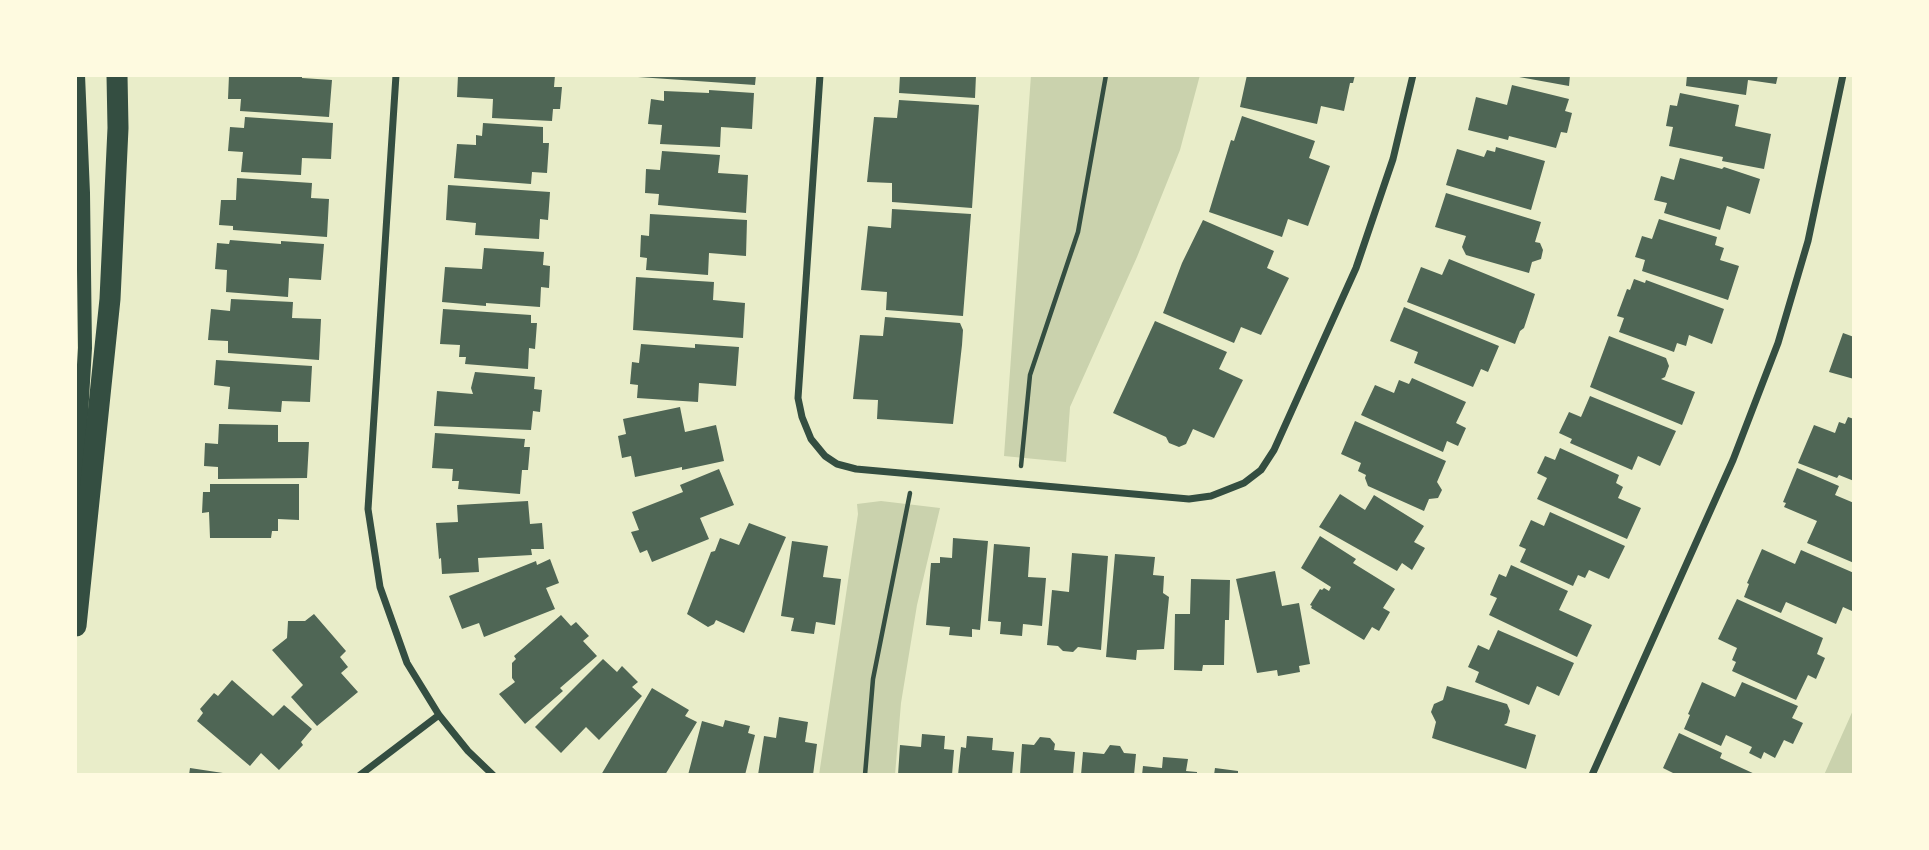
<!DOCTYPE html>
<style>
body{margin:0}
#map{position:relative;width:1929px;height:850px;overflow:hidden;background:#e9edc9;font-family:"Asap Condensed",sans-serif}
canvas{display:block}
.frame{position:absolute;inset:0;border:77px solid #fefae0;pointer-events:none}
</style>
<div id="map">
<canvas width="1929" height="850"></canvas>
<div class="frame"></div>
</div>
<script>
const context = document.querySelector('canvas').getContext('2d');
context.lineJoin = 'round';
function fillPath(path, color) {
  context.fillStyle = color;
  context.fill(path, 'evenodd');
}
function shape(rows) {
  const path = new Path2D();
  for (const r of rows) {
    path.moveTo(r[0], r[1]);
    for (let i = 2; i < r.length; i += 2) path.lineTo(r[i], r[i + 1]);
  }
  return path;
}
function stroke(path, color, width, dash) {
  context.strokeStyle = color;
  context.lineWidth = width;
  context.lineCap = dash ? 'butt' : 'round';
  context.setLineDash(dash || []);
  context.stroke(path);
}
const green = shape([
 [1031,75,1200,75,1180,150,1137,257,1070,407,1066,462,1004,456],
 [881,501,940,508,917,605,901,703,895,775,819,775,858,514,857,504],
 [1854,708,1854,775,1824,775]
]);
const building = shape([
 [229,75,302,75,302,78,332,80,329,117,240,111,241,99,228,99],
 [458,75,555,75,554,87,562,87,560,109,553,109,552,121,492,118,493,99,457,97],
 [638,75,756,75,755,85,638,77],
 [900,75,976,75,975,98,899,93],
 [1247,75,1355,75,1353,83,1350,83,1344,111,1321,106,1317,124,1240,107],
 [1508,75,1570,75,1569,86],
 [1687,75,1778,75,1776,84,1748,80,1746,95,1686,86],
 [1512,85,1569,99,1565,111,1572,113,1567,133,1561,132,1556,148,1509,136,1508,140,1468,130,1476,97,1507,105],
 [709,90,754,93,752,129,721,127,720,147,660,144,662,125,648,124,651,99,664,101,664,91,709,93],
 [1680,93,1739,105,1735,126,1771,134,1764,169,1722,161,1723,157,1669,146,1673,127,1666,126,1670,105,1677,106],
 [899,100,979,105,972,208,892,202,892,183,867,182,874,117,897,118],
 [1242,116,1315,141,1309,158,1330,166,1308,226,1288,219,1282,237,1209,212,1231,140,1234,141],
 [245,117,333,123,331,159,302,158,301,175,241,172,243,152,228,151,230,127,244,128],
 [483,123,543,127,543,143,549,143,547,173,532,172,531,184,454,178,457,144,476,145,476,135,482,136],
 [1496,147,1545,161,1531,210,1446,185,1457,149,1484,157,1487,150,1495,152],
 [662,151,720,155,718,173,748,175,746,213,658,205,659,194,645,193,646,169,660,170],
 [1680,158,1722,169,1724,167,1760,179,1750,214,1727,206,1720,230,1664,213,1667,203,1654,200,1661,176,1674,180],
 [237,178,312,183,311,198,329,199,327,237,233,230,233,226,219,225,221,200,236,200],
 [448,185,550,192,548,220,540,219,539,239,475,235,476,223,446,220],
 [1446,193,1541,222,1535,242,1540,243,1543,250,1541,259,1532,262,1529,273,1466,255,1462,247,1466,236,1435,227],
 [892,209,971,214,963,316,886,310,887,292,861,290,868,226,891,228],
 [650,214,747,220,746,256,709,253,708,275,646,270,647,258,640,257,641,235,649,236],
 [1659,219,1717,237,1715,245,1724,248,1720,260,1739,266,1728,300,1642,271,1645,260,1635,257,1642,236,1652,239],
 [1203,220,1274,251,1267,268,1289,278,1261,335,1241,327,1234,343,1163,313,1182,263],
 [230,240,281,244,281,241,324,244,321,280,289,278,288,297,226,292,227,270,215,269,217,243,229,244],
 [484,248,544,252,543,265,550,266,549,288,541,287,540,307,486,303,486,306,442,302,445,267,482,269],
 [1449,259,1535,294,1524,328,1520,331,1515,344,1407,302,1421,267,1442,275],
 [636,277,714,282,713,300,745,303,743,338,633,330],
 [1634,279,1645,283,1646,280,1724,309,1712,344,1689,335,1686,346,1677,343,1674,352,1619,332,1624,318,1617,316,1627,289,1630,290],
 [231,299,293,302,292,318,321,319,319,360,228,353,228,341,208,340,211,309,230,311],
 [1404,307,1499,346,1488,372,1481,369,1473,387,1414,363,1418,352,1390,341],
 [443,309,531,315,531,323,537,323,535,349,529,348,528,369,465,364,466,357,459,357,460,345,440,344],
 [885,317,960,323,963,330,962,345,953,424,877,419,878,400,853,399,860,335,883,336],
 [1155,321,1227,352,1219,369,1243,380,1214,438,1193,429,1186,444,1179,447,1169,443,1166,437,1113,413],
 [1843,333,1854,337,1854,379,1829,372],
 [1609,336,1666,358,1669,366,1665,377,1661,379,1695,392,1682,425,1590,387],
 [641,344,695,348,695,344,739,347,736,386,699,383,698,402,637,398,638,385,630,384,632,362,639,363],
 [216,360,312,366,310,402,282,401,281,412,228,409,230,387,214,385],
 [475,372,535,377,534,389,542,390,540,412,533,411,531,430,434,426,437,391,473,394,471,388],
 [1412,378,1466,402,1456,423,1466,428,1458,446,1447,441,1443,452,1361,415,1375,385,1394,393,1399,380,1409,384],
 [1590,396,1676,431,1660,466,1638,456,1632,470,1570,443,1572,439,1559,433,1569,412,1581,417],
 [680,407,685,432,716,425,724,461,682,470,682,467,635,477,631,456,622,458,618,436,626,434,623,419],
 [1848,417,1854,419,1854,481,1839,475,1837,478,1798,463,1814,425,1835,433,1839,422,1845,424],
 [1355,421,1446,461,1437,482,1442,490,1438,498,1429,499,1424,511,1368,486,1365,478,1366,475,1358,471,1361,463,1341,454],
 [219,424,278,425,278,442,309,442,307,478,218,479,218,467,204,466,205,443,218,444],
 [435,433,525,439,524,447,530,447,528,470,522,470,520,494,458,489,459,481,452,481,453,469,432,468],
 [1560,448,1619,475,1616,483,1623,487,1618,498,1641,508,1627,539,1537,499,1547,478,1537,473,1545,456,1555,460],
 [1797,468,1839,486,1835,495,1854,503,1854,563,1807,543,1817,521,1784,507,1786,503,1783,502],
 [719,469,734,505,700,518,709,539,652,562,647,550,640,553,631,532,639,530,632,512,683,492,680,485],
 [210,484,299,484,299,520,278,519,278,531,272,531,271,538,210,538,209,512,202,513,203,492,210,492],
 [1340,494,1365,510,1374,495,1424,526,1414,542,1425,548,1412,570,1402,563,1397,571,1319,527],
 [528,501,530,524,542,523,544,549,531,549,532,555,478,558,479,572,442,574,441,558,439,559,436,523,458,522,457,505],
 [1550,512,1625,546,1609,579,1589,570,1585,578,1578,575,1573,586,1520,562,1526,549,1519,546,1531,520,1544,526],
 [749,523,786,537,744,633,716,620,714,624,708,627,687,614,711,552,715,551,720,538,739,545],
 [1320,536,1356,559,1353,563,1395,589,1383,608,1390,612,1379,631,1372,627,1364,640,1311,608,1312,606,1310,605,1320,589,1322,590,1324,588,1329,591,1331,587,1301,568],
 [953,538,988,541,980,630,972,629,972,637,949,635,950,627,926,625,931,563,940,563,940,557,952,558],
 [792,541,828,546,823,577,841,579,835,625,816,622,814,634,791,631,794,618,781,616],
 [994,544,1030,547,1028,577,1046,578,1042,626,1023,624,1022,636,1000,634,1001,622,988,621],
 [1762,549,1795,564,1801,550,1854,573,1852,611,1843,607,1836,624,1786,602,1781,613,1744,597,1749,584,1747,583],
 [1072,553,1108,556,1101,650,1078,647,1073,652,1063,651,1058,646,1047,645,1052,590,1069,592],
 [1115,554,1155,557,1153,575,1164,576,1163,593,1169,597,1164,649,1137,650,1136,660,1106,657],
 [550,559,559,583,546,588,555,609,484,637,479,623,462,629,449,596,536,561,537,565],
 [1511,565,1568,591,1559,610,1592,625,1577,657,1489,615,1497,598,1490,595,1499,574,1506,577],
 [1275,571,1282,606,1299,603,1310,664,1299,666,1300,672,1278,676,1277,670,1257,673,1236,579],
 [1191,579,1230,580,1229,620,1225,620,1224,665,1203,665,1202,671,1174,670,1175,614,1190,614],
 [1737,599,1823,638,1817,654,1825,658,1816,679,1808,675,1796,700,1732,671,1736,662,1732,660,1737,648,1718,639],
 [314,614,346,651,340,657,348,667,341,673,358,692,317,726,291,697,303,685,272,650,287,638,288,621,305,621],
 [561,615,571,626,576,622,589,636,583,641,597,656,560,688,563,691,525,724,499,694,515,682,512,678,512,663,516,659,514,656],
 [1498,630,1574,663,1559,696,1537,686,1529,705,1475,682,1479,672,1468,667,1478,645,1489,650],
 [603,659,617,672,622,666,638,682,632,687,642,696,599,740,586,727,561,753,535,727],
 [232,680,273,716,284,705,312,729,301,742,303,745,279,770,261,753,250,766,197,721,203,713,200,709,214,693,218,696],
 [1702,682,1735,697,1742,682,1798,706,1792,718,1803,723,1793,744,1784,740,1775,758,1764,752,1761,759,1749,753,1752,747,1726,735,1721,746,1684,729,1690,715,1688,714],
 [1447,686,1507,704,1510,711,1507,723,1504,725,1536,735,1526,769,1432,738,1436,722,1431,712,1434,704,1443,700],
 [652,688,689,710,685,716,697,722,665,775,601,775],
 [779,717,808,722,805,742,817,744,813,775,758,775,764,736,776,738],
 [725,720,750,726,748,733,755,735,745,775,688,775,702,721,723,727],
 [1679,733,1722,753,1720,758,1757,775,1677,775,1663,768],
 [922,734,945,736,944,749,954,750,952,775,898,775,900,745,921,747],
 [967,736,993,738,992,750,1014,752,1012,775,958,775,961,747,966,748],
 [1040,737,1050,738,1055,744,1054,750,1075,752,1073,775,1020,775,1022,744,1034,745],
 [1110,745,1120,746,1124,753,1136,754,1134,775,1081,775,1083,752,1104,754],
 [1163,757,1188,759,1186,771,1197,772,1197,775,1142,775,1143,766,1162,768],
 [190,768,223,773,223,775,189,775],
 [1215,768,1238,771,1238,775,1214,775]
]);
const path = shape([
 [1021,466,1030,375,1078,232,1106,75],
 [865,775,873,679,910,493]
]);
const minor = shape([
 [396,75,368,509,380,587,407,663,439,715,468,751,493,775],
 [820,75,798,398,802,417,811,439,825,456,837,464,856,469,1189,499,1211,496,1244,483,1261,470,1274,450,1356,268,1393,159,1413,75],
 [360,775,439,715],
 [1592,775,1733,460,1778,343,1808,241,1843,75]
]);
const secondary = shape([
 [77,533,77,483,85,348,83,193,78,75]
]);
const motorway = shape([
 [76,626,110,299,118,128,117,75]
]);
fillPath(green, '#cad2ad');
fillPath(building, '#4f6655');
stroke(path, '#344e41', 4.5);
stroke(minor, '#344e41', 7);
stroke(secondary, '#344e41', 14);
stroke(motorway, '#344e41', 21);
</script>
